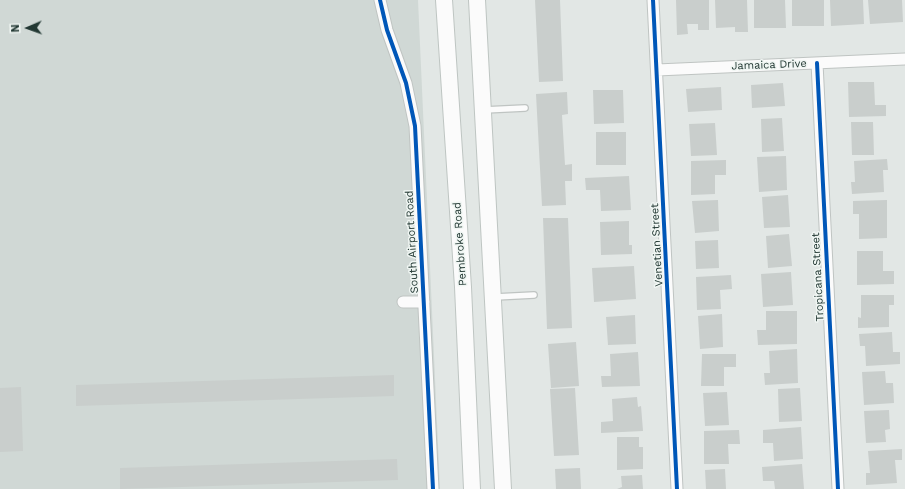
<!DOCTYPE html>
<style>
body{margin:0}
#map{position:relative;width:905px;height:489px;overflow:hidden;background:#e2e7e5;font-family:"Work Sans",sans-serif}
canvas{display:block}
.north{position:absolute;left:8px;top:8px;width:40px;height:40px;-webkit-text-stroke:3px #f0f6f3;paint-order:stroke;rotate:268deg;font-size:11px;font-weight:700;line-height:16px;text-align:center;color:#223833}
.north::after{content:'';display:block;margin:auto;width:14px;height:18px;background:#223833;clip-path:polygon(50% 0,100% 100%,50% 72%,0 100%)}
</style>
<div id="map">
<canvas width="905" height="489"></canvas>
<div class="north">N</div>
</div>
<script>
const context = document.querySelector('canvas').getContext('2d');
context.lineJoin = 'round';
function fillPath(path, color) {
  context.fillStyle = color;
  context.fill(path, 'evenodd');
}
function shape(rows) {
  const path = new Path2D();
  for (const r of rows) {
    path.moveTo(r[0], r[1]);
    for (let i = 2; i < r.length; i += 2) path.lineTo(r[i], r[i + 1]);
  }
  return path;
}
function stroke(path, color, width, dash) {
  context.strokeStyle = color;
  context.lineWidth = width;
  context.lineCap = dash ? 'butt' : 'round';
  context.setLineDash(dash || []);
  context.stroke(path);
}
function label(font, color, halo, rows, align = 'center') {
  context.font = font + ' "Work Sans",sans-serif';
  context.lineWidth = 3;
  context.setLineDash([]);
  context.textBaseline = 'middle';
  context.strokeStyle = halo;
  context.fillStyle = color;
  for (const [text, x, y, turn = 0] of rows) {
    context.save();
    context.translate(x, y);
    context.rotate((+turn || 0) * Math.PI / 180);
    context.textAlign = isNaN(turn) ? turn : align;
    if (halo) context.strokeText(text, 0, 0);
    context.fillText(text, 0, 0);
    context.restore();
  }
}
const built = shape([
 [0,0,418,0,440,489,0,489]
]);
const building = shape([
 [535,0,560,0,563,81,539,82],
 [676,0,709,0,709,30,698,30,698,24,687,24,688,34,677,35],
 [715,0,747,0,748,32,735,32,735,27,716,28],
 [754,0,785,0,786,28,754,28],
 [792,0,824,0,824,26,792,26],
 [830,0,863,0,864,24,831,26],
 [868,0,902,0,903,22,870,24],
 [848,82,874,82,875,105,886,105,886,116,849,117],
 [783,83,785,106,752,108,751,85],
 [721,87,722,110,688,112,686,89],
 [593,90,623,90,624,123,594,124],
 [567,92,568,114,562,115,565,165,572,164,572,181,565,181,566,205,542,206,536,94],
 [782,118,784,151,762,152,761,119],
 [851,122,873,122,874,155,852,155],
 [715,123,717,155,691,156,689,124],
 [596,132,626,132,626,165,596,165],
 [786,156,787,190,759,192,757,157],
 [887,159,888,170,883,170,884,192,852,194,851,182,855,182,854,161],
 [726,160,726,175,715,175,715,194,691,195,691,161],
 [629,176,631,210,601,211,600,190,586,190,585,178],
 [788,195,790,227,764,228,762,197],
 [718,200,719,231,695,233,692,201],
 [887,200,887,238,859,239,859,214,853,214,853,201],
 [543,218,568,218,572,328,547,329],
 [629,221,629,245,632,245,632,254,601,255,600,222],
 [789,234,792,266,768,268,766,236],
 [718,240,719,268,696,269,695,241],
 [857,251,883,251,883,271,894,271,894,284,857,285],
 [634,266,636,299,594,302,592,268],
 [791,272,793,305,763,307,761,274],
 [731,275,732,289,720,290,721,309,697,310,696,277],
 [861,295,894,295,894,305,889,305,889,327,858,328,858,317,861,318],
 [766,311,797,311,797,344,758,345,757,330,766,330],
 [722,314,723,347,700,349,698,316],
 [635,315,636,344,608,345,606,317],
 [892,332,893,352,900,352,900,364,866,366,865,346,860,346,859,334],
 [576,342,579,386,551,388,548,344],
 [797,349,798,383,765,385,764,373,770,373,769,351],
 [638,352,640,386,602,387,601,376,611,376,610,354],
 [702,354,736,354,736,367,724,367,724,386,701,386],
 [885,371,886,383,893,383,894,403,864,405,862,372],
 [394,375,394,396,76,406,76,385],
 [21,387,23,451,0,452,0,388],
 [575,388,579,455,554,456,550,389],
 [800,388,802,421,779,422,778,389],
 [727,392,729,425,705,426,703,393],
 [637,397,638,407,641,406,643,431,601,433,601,422,613,421,612,399],
 [889,410,890,429,885,430,886,442,866,443,864,411],
 [801,427,803,459,774,461,773,443,763,443,763,430],
 [739,430,740,444,728,444,729,464,704,464,704,431],
 [617,437,639,437,639,447,643,447,643,469,617,470],
 [902,449,902,460,895,460,897,483,866,485,866,473,870,473,868,451],
 [397,459,398,480,120,489,120,468],
 [802,464,804,489,775,489,774,481,763,481,762,467],
 [580,468,581,489,556,489,555,469],
 [725,469,726,489,706,489,705,470],
 [642,475,643,489,617,489,622,487,621,476]
]);
const lane = shape([
 [484,110,525,108],
 [495,297,534,295]
]);
const street = shape([
 [380,0,387,30,406,83,415,126,433,489],
 [653,0,677,489],
 [817,63,838,489],
 [657,70,905,59],
 [403,302,424,302]
]);
const secondary = shape([
 [444,0,463,287,472,489],
 [477,0,503,489]
]);
const cycleway = shape([
 [380,0,387,30,406,83,415,126,433,489],
 [653,0,677,489],
 [817,63,838,489]
]);
const streetNames = [
 ["Jamaica Drive",769,65,-2],
 ["South Airport Road",412,242,-93],
 ["Pembroke Road",460,244,-94],
 ["Venetian Street",657,245,-93],
 ["Tropicana Street",818,277,-93]
];
fillPath(built, '#d0d8d5');
fillPath(building, '#c9cecc');
stroke(lane, '#bfc4c2', 8);
stroke(street, '#bfc4c2', 13);
stroke(secondary, '#bec5c2', 18);
stroke(lane, '#fbfbfb', 5.5);
stroke(street, '#fbfbfb', 11);
stroke(secondary, '#fbfbfb', 16);
stroke(cycleway, '#0057b8', 4);
label('11px', '#223833', '#f0f6f3', streetNames);
</script>
